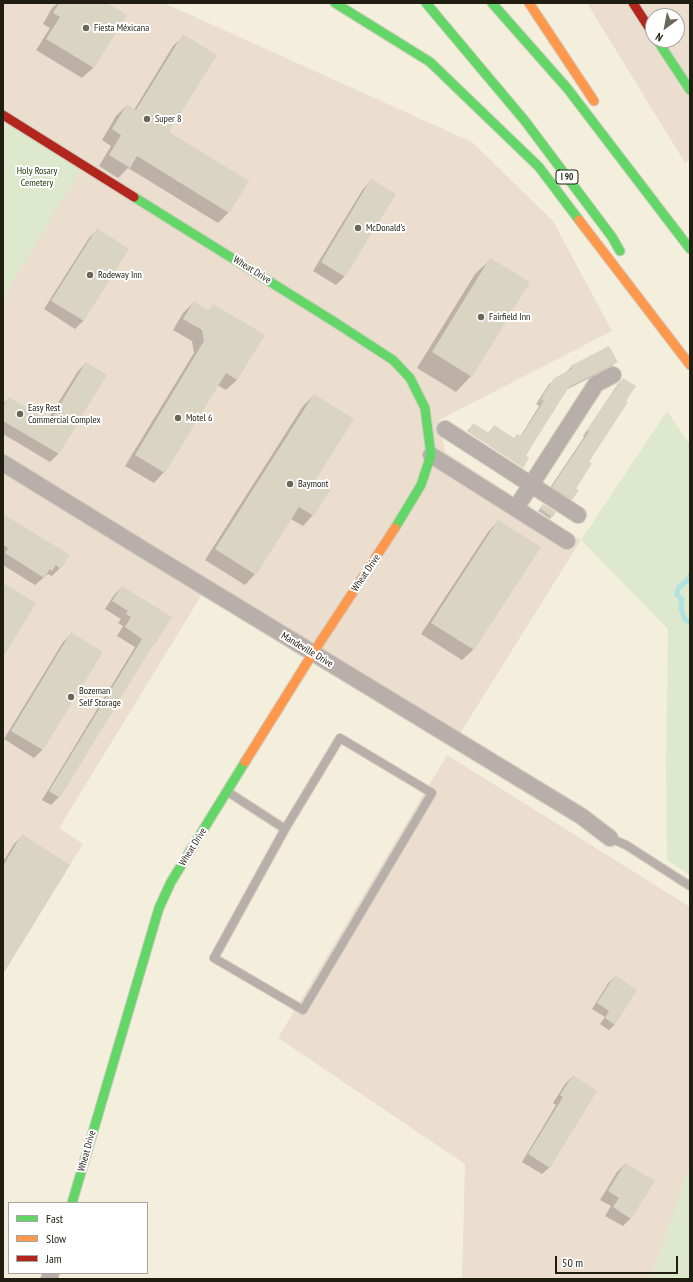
<!DOCTYPE html>
<meta charset="utf-8">
<style>
body{margin:0}
#map{position:relative;width:693px;height:1282px;overflow:hidden;background:#f4efdd;font-family:"PT Sans Narrow",sans-serif}
canvas{display:block}
.frame{position:absolute;inset:0;border:4px solid #201d11;pointer-events:none}
.legend{position:absolute;left:8px;top:1202px;width:140px;height:72px;box-sizing:border-box;background:#fff;border:1px solid #a6a5a0;margin:0;padding:5px 7px;list-style:none;font-size:12px;color:#201d11}
.legend li{display:flex;align-items:center;gap:8px;height:20px}
.legend b{width:20px;border:1px solid #a6a5a0}
.north{position:absolute;left:645px;top:8px;width:40px;height:40px;box-sizing:border-box;background:#fff;border:1px solid #a6a5a0;border-radius:50%;rotate:212deg;font-size:11px;font-weight:700;line-height:16px;text-align:center;color:#201d11}
.north::after{content:'';display:block;margin:auto;width:14px;height:18px;background:#6a6658;clip-path:polygon(50% 0,100% 100%,50% 72%,0 100%)}
.scale{position:absolute;left:555px;top:1256px;width:123px;height:18px;box-sizing:border-box;border:2px solid #201d11;border-top:0;padding-left:5px;font-size:12px;line-height:14px;white-space:nowrap;color:#201d11;-webkit-text-stroke:3px #fff;paint-order:stroke}
</style>
<div id="map">
<canvas width="693" height="1282"></canvas>
<div class="frame"></div>
<ul class="legend">
<li><b style="height:5px;background:#63d668"></b>Fast</li>
<li><b style="height:5px;background:#ff974d"></b>Slow</li>
<li><b style="height:5px;background:#b3261e"></b>Jam</li>
</ul>
<div class="north">N</div>
<div class="scale">50 m</div>
</div>
<script>
const context = document.querySelector('canvas').getContext('2d');
context.lineJoin = 'round';
function fillPath(path, color) {
  context.fillStyle = color;
  context.fill(path, 'evenodd');
}
function shape(rows) {
  const path = new Path2D();
  for (const r of rows) {
    path.moveTo(r[0], r[1]);
    for (let i = 2; i < r.length; i += 2) path.lineTo(r[i], r[i + 1]);
  }
  return path;
}
function stroke(path, color, width, dash) {
  context.strokeStyle = color;
  context.lineWidth = width;
  context.lineCap = dash ? 'butt' : 'round';
  context.setLineDash(dash || []);
  context.stroke(path);
}
function label(font, color, halo, rows, align = 'center') {
  context.font = font + ' "PT Sans Narrow",sans-serif';
  context.lineWidth = 4;
  context.setLineDash([]);
  context.textBaseline = 'middle';
  context.strokeStyle = halo;
  context.fillStyle = color;
  for (const [text, x, y, turn = 0] of rows) {
    context.save();
    context.translate(x, y);
    context.rotate((+turn || 0) * Math.PI / 180);
    context.textAlign = isNaN(turn) ? turn : align;
    if (halo) context.strokeText(text, 0, 0);
    context.fillText(text, 0, 0);
    context.restore();
  }
}
const commercial = shape([
 [3,3,164,3,472,142,553,221,612,331,439,420,445,452,581,540,456,740,206,588,59,828,83,844,3,974,3,302,11,285,3,115],
 [587,3,690,3,690,159,685,163],
 [653,16,677,16,677,40,653,40],
 [447,755,690,907,690,1165,651,1279,462,1279,465,1164,278,1038]
]);
const green = shape([
 [3,115,84,166,11,285,3,302],
 [667,411,690,445,690,875,667,860,666,762,668,629,581,540],
 [690,1165,690,1279,651,1279]
]);
const shadow = shape([
 [58,3,105,3,125,16,93,68,82,78,36,50,50,28,43,24,52,8],
 [184,36,168,132,247,182,228,213,218,223,128,168,118,178,99,166,111,146,102,140,116,116,127,105,134,110,173,46],
 [372,180,394,194,344,277,336,285,313,271,363,189],
 [97,230,128,249,83,321,75,329,44,309,89,238],
 [491,259,529,283,471,376,456,392,417,368,475,274],
 [194,302,208,311,213,306,263,336,237,380,226,390,217,385,164,472,154,483,125,466,194,353,192,341,173,330,183,313],
 [616,362,611,367,566,390,525,456,522,466,467,431,474,424,488,433,494,426,514,439,520,437,539,406,536,404,549,384,555,379,566,373,566,372,571,367],
 [86,363,105,375,58,454,50,462,3,434,3,404,9,398,47,421,78,371],
 [623,379,571,499,566,505,547,492,584,437,583,436,618,384],
 [314,395,315,479,313,515,303,526,291,519,255,574,245,585,205,560,303,406],
 [466,433,521,468,517,472,463,438],
 [541,507,552,516,550,519,538,511],
 [3,516,60,568,52,576,48,574,35,585,3,565],
 [498,521,540,548,473,650,462,660,421,634,488,532],
 [122,587,153,645,149,650,59,797,51,805,42,800,135,647,117,636,123,626,118,623,121,619,105,609,114,595],
 [71,634,102,652,42,750,34,758,4,739,63,642],
 [22,836,3,972,3,862,14,844],
 [615,977,615,1024,609,1030,600,1024,605,1017,592,1009,609,982],
 [573,1076,550,1167,542,1174,522,1162,556,1105,553,1103,565,1084],
 [625,1164,631,1218,623,1226,605,1216,611,1206,600,1200,617,1172]
]);
const stream = shape([
 [690,575,688,580,678,588,677,595,682,599,681,608,685,620,690,622]
]);
const building = shape([
 [59,3,107,3,127,15,94,68,46,39,60,17,53,13],
 [183,34,217,55,169,132,249,181,229,213,137,156,130,168,109,155,121,135,112,129,127,104,136,110],
 [371,179,396,194,345,277,321,262],
 [97,228,129,249,84,321,51,301],
 [490,258,530,282,472,377,432,352],
 [194,301,209,311,213,304,265,335,237,380,226,373,165,473,135,455,204,341,202,330,183,319],
 [609,346,618,362,569,387,533,444,526,456,529,458,523,468,468,432,473,423,489,433,494,425,514,438,517,434,521,437,544,401,541,399,554,378,572,369,570,366],
 [86,362,107,375,59,454,3,421,3,406,9,397,50,421],
 [623,378,636,386,626,401,628,402,589,462,592,463,576,489,579,490,572,500,552,487,589,432,587,430],
 [314,394,354,419,316,479,331,489,314,516,299,507,256,575,215,549],
 [543,504,556,512,553,517,540,508],
 [3,514,70,555,61,569,56,565,52,571,50,569,44,578,5,553,8,548,3,545],
 [498,520,541,547,474,650,431,623],
 [3,583,36,603,3,657],
 [122,586,172,617,154,646,153,645,60,798,49,791,142,639,125,627,131,617,126,614,128,611,112,601],
 [71,632,103,652,43,750,11,731],
 [22,834,70,865,3,974,3,866],
 [615,975,637,990,615,1025,605,1018,609,1011,597,1003],
 [573,1075,597,1091,550,1168,528,1154,563,1097,560,1095],
 [625,1163,655,1181,631,1219,613,1207,619,1198,608,1191]
]);
const lane = shape([
 [228,792,285,829,340,738,432,793,303,1010,214,958,285,829],
 [610,838,626,845,690,886]
]);
const street = shape([
 [445,429,578,515],
 [431,455,567,541],
 [3,463,144,550,581,816,610,838],
 [516,508,596,384,613,375],
 [49,1279,51,1273]
]);
const fast = shape([
 [335,3,430,62,539,167,579,220],
 [426,3,525,121,612,237,620,251],
 [492,3,567,88,690,249],
 [657,40,690,90],
 [134,197,333,321,393,360,410,378,425,408,431,455,421,485,395,528],
 [72,1203,159,908,171,882,245,762]
]);
const slow = shape([
 [529,3,594,101],
 [579,220,690,365],
 [245,762,313,653,395,528]
]);
const jam = shape([
 [633,3,653,34],
 [3,115,134,197]
]);
const markers = [
 [86,28,4,"#6a6658"],
 [147,119,4,"#6a6658"],
 [358,228,4,"#6a6658"],
 [90,275,4,"#6a6658"],
 [481,317,4,"#6a6658"],
 [20,414,4,"#6a6658"],
 [178,418,4,"#6a6658"],
 [290,484,4,"#6a6658"],
 [71,697,4,"#6a6658"]
];
const shields = [
 [567,177,22]
];
const shieldNames = [
 ["I 90",567,177]
];
const poiNames = [
 ["Fiesta Méxicana",94,28],
 ["Super 8",155,119],
 ["McDonald's",366,228],
 ["Rodeway Inn",98,275],
 ["Fairfield Inn",489,317],
 ["Easy Rest",28,408],
 ["Commercial Complex",28,420],
 ["Motel 6",186,418],
 ["Baymont",298,484],
 ["Bozeman",79,691],
 ["Self Storage",79,703]
];
const parkNames = [
 ["Holy Rosary",37,171],
 ["Cemetery",37,183]
];
const streetNames = [
 ["Wheat Drive",252,270,32],
 ["Wheat Drive",366,573,-56],
 ["Mandeville Drive",307,650,31],
 ["Wheat Drive",193,847,-58],
 ["Wheat Drive",87,1151,-74]
];
fillPath(commercial, '#ebdece');
fillPath(green, '#dee8cd');
fillPath(shadow, '#0003');
stroke(stream, '#afe2e3', 5);
fillPath(building, '#dad5c3');
stroke(lane, '#d0cdbe', 10);
stroke(street, '#d0cdbe', 18);
stroke(fast, '#d0cdbe', 11);
stroke(slow, '#d0cdbe', 11);
stroke(jam, '#d0cdbe', 11);
stroke(lane, '#b8afaa', 8);
stroke(street, '#b8afaa', 16);
stroke(fast, '#63d668', 9);
stroke(slow, '#ff974d', 9);
stroke(jam, '#b3261e', 9);
for (const [x, y, r, color] of markers) {
  const dot = new Path2D();
  dot.arc(x, y, r, 0, 2 * Math.PI);
  context.fillStyle = color;
  context.fill(dot);
  stroke(dot, '#fff', 1.5);
}
for (const [x, y, w] of shields) {
  const box = new Path2D();
  box.roundRect(x - w / 2, y - 7, w, 14, 3);
  context.fillStyle = '#fff';
  context.fill(box);
  stroke(box, '#201d11', 1);
}
label('bold 9px', '#201d11', null, shieldNames);
label('10px', '#201d11', '#fff', poiNames, 'left');
label('10px', '#173400', '#fff', parkNames);
label('10px', '#201d11', '#fff', streetNames);
</script>
